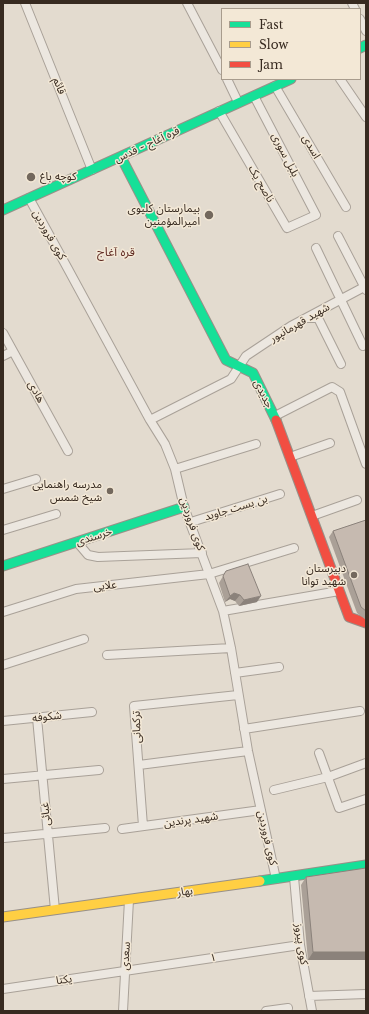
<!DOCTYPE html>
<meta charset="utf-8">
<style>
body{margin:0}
#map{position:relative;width:369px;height:1014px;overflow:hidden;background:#e3dbcf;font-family:"Libre Baskerville",serif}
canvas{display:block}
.frame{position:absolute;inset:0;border:4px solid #372a20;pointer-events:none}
.legend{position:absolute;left:221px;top:8px;width:140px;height:72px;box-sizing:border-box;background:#f3e8d6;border:1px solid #a89c8d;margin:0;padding:5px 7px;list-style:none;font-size:12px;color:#372a20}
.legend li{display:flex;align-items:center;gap:8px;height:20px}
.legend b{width:20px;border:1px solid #a89c8d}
</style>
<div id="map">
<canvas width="369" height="1014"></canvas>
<div class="frame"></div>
<ul class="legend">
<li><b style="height:5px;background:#16e098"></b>Fast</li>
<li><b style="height:5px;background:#ffcf43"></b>Slow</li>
<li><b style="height:5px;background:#f24e42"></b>Jam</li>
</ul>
</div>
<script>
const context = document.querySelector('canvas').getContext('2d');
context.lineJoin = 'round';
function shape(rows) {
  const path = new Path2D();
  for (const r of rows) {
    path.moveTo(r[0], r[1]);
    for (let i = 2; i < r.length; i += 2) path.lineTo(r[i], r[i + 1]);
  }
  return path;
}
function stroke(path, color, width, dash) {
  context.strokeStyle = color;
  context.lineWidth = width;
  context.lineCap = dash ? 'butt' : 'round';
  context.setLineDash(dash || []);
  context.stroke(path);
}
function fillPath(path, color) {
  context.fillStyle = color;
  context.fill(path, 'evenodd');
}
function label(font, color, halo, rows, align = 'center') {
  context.font = font + ' "Libre Baskerville","Noto Sans Arabic",serif';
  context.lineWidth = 3;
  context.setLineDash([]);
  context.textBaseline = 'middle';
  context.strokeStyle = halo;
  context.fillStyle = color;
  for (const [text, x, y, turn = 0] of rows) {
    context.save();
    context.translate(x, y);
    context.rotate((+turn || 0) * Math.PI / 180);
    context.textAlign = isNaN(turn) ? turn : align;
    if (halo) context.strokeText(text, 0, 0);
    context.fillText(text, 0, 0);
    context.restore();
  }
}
const street = shape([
 [25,3,92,170],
 [187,3,222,70],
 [352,3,355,9],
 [360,19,366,31],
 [227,79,238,102],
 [340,79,366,117],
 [275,86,346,207],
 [219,111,287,228,316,215,254,96],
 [29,198,68,269,150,420,165,444,175,469,184,507,223,611,231,648,248,751,276,879],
 [338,236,366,290],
 [316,248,363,346],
 [307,318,318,318,341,364],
 [3,333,68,451],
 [3,356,13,351],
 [275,416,332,387,340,392,366,464],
 [150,420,231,379,246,356,291,326,366,286],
 [290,457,330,443],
 [175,469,256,444],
 [3,489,36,479],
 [312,516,357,500],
 [191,522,280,494],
 [3,530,56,514],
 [77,542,88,555,98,557,202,553],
 [223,611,339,591],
 [3,612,76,589,209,574,294,548],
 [107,655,231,648],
 [3,665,84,639],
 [235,673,279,667],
 [37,718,55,910],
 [3,721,92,712],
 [244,729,360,711],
 [319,753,339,808,366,799],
 [139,765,248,751],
 [3,779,99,770],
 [274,790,328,777,366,763],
 [143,826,134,706,238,695],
 [122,829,261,810],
 [4,838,105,828],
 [294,877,300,945,312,1011],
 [3,989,300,945],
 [309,996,366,994],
 [123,1011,129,900],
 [266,1011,288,1008]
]);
const fast = shape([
 [360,48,366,45],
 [121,157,226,360,253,373,276,420],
 [3,210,291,79],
 [3,566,184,507],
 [260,881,366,865]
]);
const slow = shape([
 [3,917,260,881]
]);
const jam = shape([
 [276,420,349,617,366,623]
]);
const wall = shape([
 [366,520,366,620,357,613,329,537,333,531],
 [226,571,257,602,239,606,235,601,230,599,225,602,219,583],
 [366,868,366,960,308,960,301,885,306,877]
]);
const shadedWall = shape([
 [234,593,240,595,235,601,230,599,225,602,230,596],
 [261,596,257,602,239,606,244,600],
 [313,952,366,952,366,960,308,960]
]);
const building = shape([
 [366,520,366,611,361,607,333,531,366,520],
 [248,564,261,596,244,600,240,595,234,593,230,596,223,576,226,571,248,564],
 [366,868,366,952,313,952,306,877,366,868]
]);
const markers = [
 [31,177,5,"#73685d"],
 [209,215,5,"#73685d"],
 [110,491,4,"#73685d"],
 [354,575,4,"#73685d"]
];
const streetNames = [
 ["قائم",59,86,68],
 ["قره آغاج - قدس",147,145,-25],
 ["اسدی",311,147,60],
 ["بلبل سوری",285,155,63],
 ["ناصح یک",261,184,60],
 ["کوی فروردین",49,235,60],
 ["شهید قهرمانپور",300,323,-30],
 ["هادی",36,392,61],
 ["جدیدی",263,394,63],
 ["بن بست جاوید",236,508,-17],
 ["کوی فروردین",192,524,71],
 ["خرسندی",94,537,-18],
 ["علایی",105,586,-6],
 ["شکوفه",47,717,-6],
 ["ترکمانی",137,727,-92],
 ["غبائی",46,814,-95],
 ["شهید پرندین",191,820,-8],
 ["کوی فروردین",267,838,77],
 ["بهار",185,892,-8],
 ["کوی پیروز",301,944,82],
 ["سعدی",126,956,-87],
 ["۱",213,958,-9],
 ["یکتا",64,980,-8]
];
const poiNames = [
 ["کوچه باغ",40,177,"left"],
 ["بیمارستان کلیوی",200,209],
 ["امیرالمؤمنین",200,222],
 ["مدرسه راهنمایی",102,485],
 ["شیخ شمس",102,498],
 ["دبیرستان",346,569],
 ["شهید توانا",346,582]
];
const neighbourhoodNames = [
 ["قره آغاج",116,253]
];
stroke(street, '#a9a198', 10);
stroke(fast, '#989088', 11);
stroke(slow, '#989088', 11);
stroke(jam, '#989088', 11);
stroke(street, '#ece7e0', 8);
stroke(fast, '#16e098', 9);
stroke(slow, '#ffcf43', 9);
stroke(jam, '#f24e42', 9);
fillPath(wall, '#aaa097');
fillPath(shadedWall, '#8b827b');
fillPath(building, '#c6bab0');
stroke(building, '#8b827b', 1);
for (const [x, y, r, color] of markers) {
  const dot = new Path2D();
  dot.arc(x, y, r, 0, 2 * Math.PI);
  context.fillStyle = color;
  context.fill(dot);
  stroke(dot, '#f3e8d6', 1.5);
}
label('11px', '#372a20', '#f3e8d6', streetNames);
label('11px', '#372a20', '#f3e8d6', poiNames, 'right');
label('12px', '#602b23', '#f3e8d6', neighbourhoodNames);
</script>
